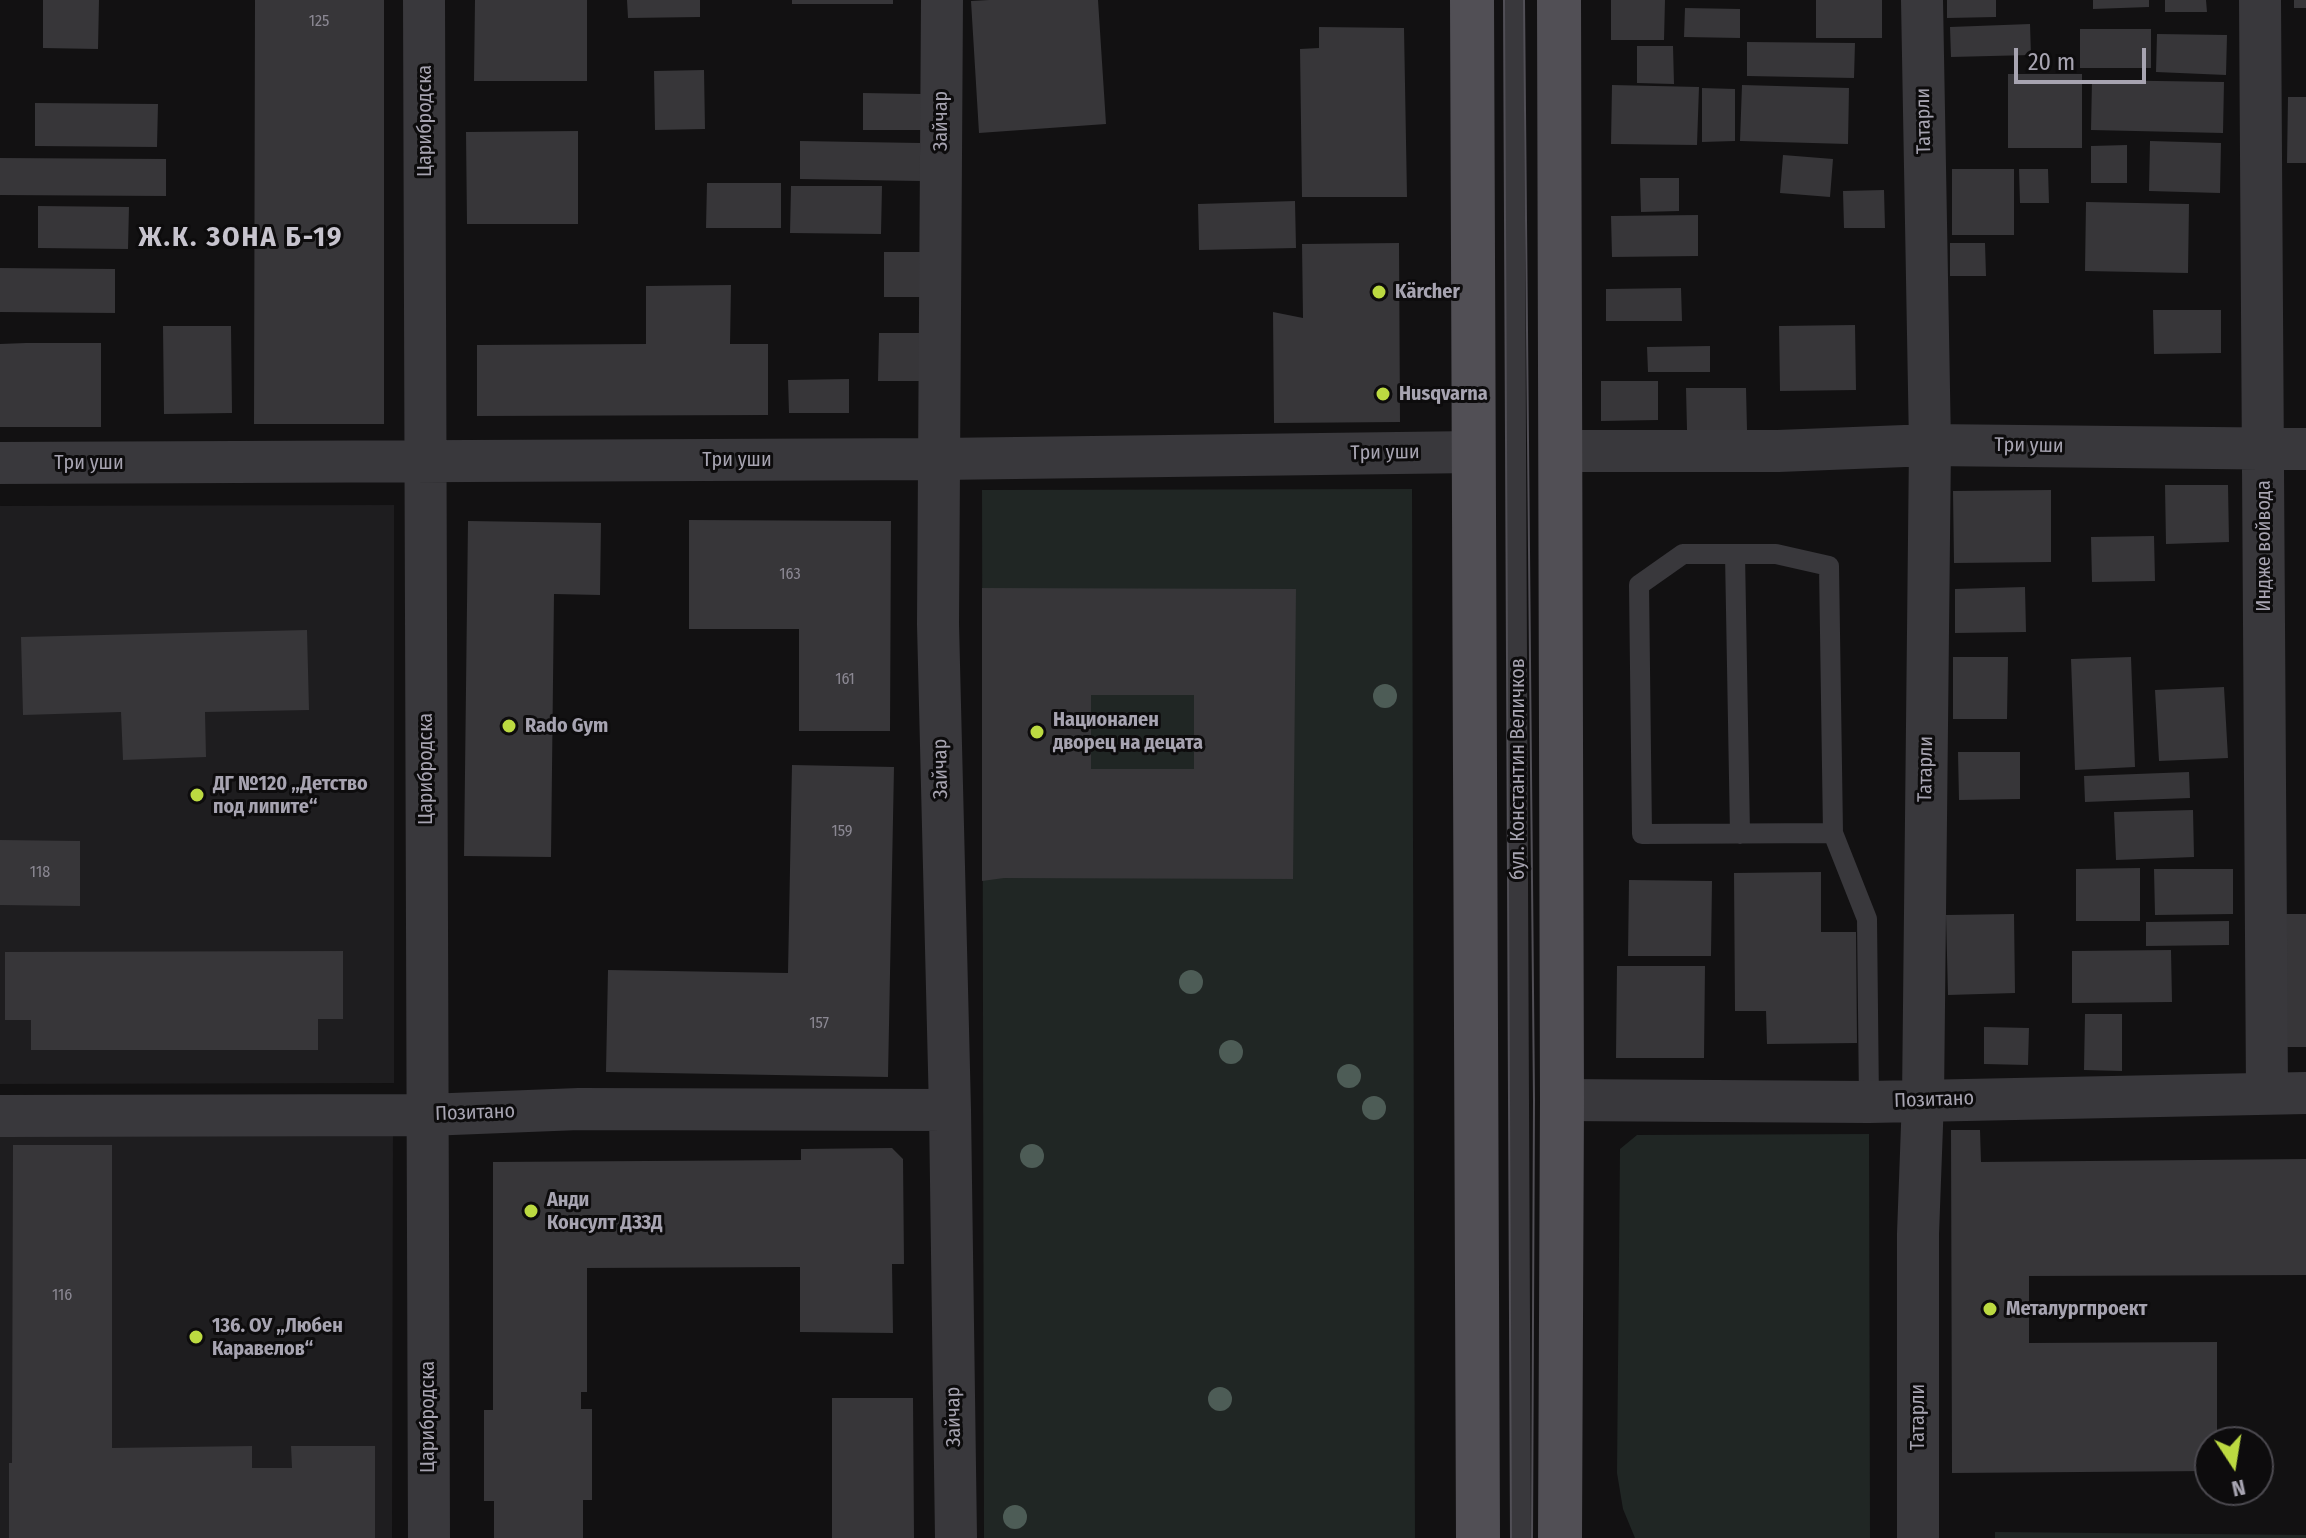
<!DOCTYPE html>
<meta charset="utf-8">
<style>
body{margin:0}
#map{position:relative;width:2306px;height:1538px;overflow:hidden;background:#121112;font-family:"Fira Sans Condensed",sans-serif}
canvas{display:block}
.north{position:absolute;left:2194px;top:1426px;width:80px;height:80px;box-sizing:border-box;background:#0d0c0d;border:2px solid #4b494f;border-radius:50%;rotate:168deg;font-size:22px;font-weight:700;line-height:32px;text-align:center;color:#a7a4b1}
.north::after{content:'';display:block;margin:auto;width:28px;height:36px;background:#bcda41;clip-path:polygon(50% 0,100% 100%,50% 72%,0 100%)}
.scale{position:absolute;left:2014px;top:48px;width:132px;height:36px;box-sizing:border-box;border:4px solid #a7a4b1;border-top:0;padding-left:10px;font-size:24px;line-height:28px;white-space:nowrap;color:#a7a4b1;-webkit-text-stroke:6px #0d0c0d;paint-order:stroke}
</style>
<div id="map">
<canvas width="2306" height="1538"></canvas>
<div class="north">N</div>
<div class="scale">20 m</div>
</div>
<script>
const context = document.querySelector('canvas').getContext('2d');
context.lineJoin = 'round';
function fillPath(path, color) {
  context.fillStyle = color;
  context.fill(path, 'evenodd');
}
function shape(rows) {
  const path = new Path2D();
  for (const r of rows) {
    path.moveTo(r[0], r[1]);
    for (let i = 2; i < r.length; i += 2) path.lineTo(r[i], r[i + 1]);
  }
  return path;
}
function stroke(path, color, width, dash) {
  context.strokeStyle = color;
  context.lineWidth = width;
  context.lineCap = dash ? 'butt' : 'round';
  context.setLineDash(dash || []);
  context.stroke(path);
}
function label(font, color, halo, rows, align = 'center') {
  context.font = font + ' "Fira Sans Condensed",sans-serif';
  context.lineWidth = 6;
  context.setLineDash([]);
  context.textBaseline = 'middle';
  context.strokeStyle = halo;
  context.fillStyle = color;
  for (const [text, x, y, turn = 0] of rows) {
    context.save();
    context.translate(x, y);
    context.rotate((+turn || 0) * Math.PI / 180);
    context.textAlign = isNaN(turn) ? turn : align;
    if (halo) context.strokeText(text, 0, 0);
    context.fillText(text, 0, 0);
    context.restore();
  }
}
const built = shape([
 [394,505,394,1083,0,1084,0,506],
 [393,1129,392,1538,0,1538,0,1136]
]);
const green = shape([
 [1412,489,1415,1538,984,1538,982,490],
 [1869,1134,1870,1538,1635,1538,1623,1509,1617,1473,1620,1149,1637,1135],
 [1995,1532,2306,1535,2306,1538,1995,1538]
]);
const building = shape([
 [43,0,99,0,98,49,43,48],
 [255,0,384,0,384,424,254,424],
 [475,0,587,0,587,81,474,81],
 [627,0,700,0,700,17,628,18],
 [792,0,893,0,893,4,792,4],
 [989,0,1098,0,1106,124,979,133,971,1],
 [1611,0,1665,0,1664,40,1611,40],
 [1816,0,1882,0,1882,38,1816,38],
 [1947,0,1996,0,1996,17,1947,18],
 [2093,0,2149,0,2149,7,2093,9],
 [2165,0,2206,0,2207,12,2165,12],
 [2294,0,2306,0,2306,8,2294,8],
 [1685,8,1740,9,1740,38,1684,37],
 [2030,24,2031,55,1951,57,1950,27],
 [1319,27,1404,28,1407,197,1302,197,1300,49,1319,48],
 [2080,29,2151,29,2151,68,2080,68],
 [2157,34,2227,35,2226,75,2156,72],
 [1747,42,1855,43,1854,78,1747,76],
 [1637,46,1673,46,1674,84,1637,83],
 [704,70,705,129,655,130,654,71],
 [2008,74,2082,74,2082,148,2008,148],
 [2092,80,2224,82,2223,133,2091,130],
 [1612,85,1699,87,1697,145,1611,144],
 [1742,85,1849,88,1848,144,1740,141],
 [1702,88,1735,89,1735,141,1702,142],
 [863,93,922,94,922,130,863,130],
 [2288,97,2306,97,2306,163,2287,163],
 [35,103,158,104,157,147,35,146],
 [578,131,578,224,467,224,466,132],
 [800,141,920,143,920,181,800,179],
 [2150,141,2221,143,2220,193,2149,191],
 [2127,145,2127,183,2091,183,2091,146],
 [1783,155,1833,159,1830,197,1780,193],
 [0,158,166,159,166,196,0,195],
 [1952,169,2014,169,2014,235,1952,235],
 [2019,169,2048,169,2049,203,2020,203],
 [1640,178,1679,178,1679,211,1641,212],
 [707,183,781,183,781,228,706,228],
 [791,186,882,186,881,234,790,233],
 [1884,190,1885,228,1844,228,1843,191],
 [1295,201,1296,248,1199,250,1198,204],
 [2086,202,2189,204,2188,273,2085,271],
 [38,206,129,207,128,249,38,248],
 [1698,215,1698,256,1612,257,1611,216],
 [1399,243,1400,422,1274,423,1273,312,1303,318,1302,244],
 [1950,243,1985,243,1986,276,1950,276],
 [884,252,920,252,920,297,884,297],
 [0,268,115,269,115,313,0,312],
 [731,285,730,344,768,344,768,415,477,416,477,345,646,344,646,286],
 [1681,288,1682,321,1606,321,1606,289],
 [2153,310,2221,310,2221,353,2154,354],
 [1855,325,1856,390,1780,391,1779,326],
 [163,326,231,326,232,413,164,414],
 [879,333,924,333,923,381,878,381],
 [26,343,101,343,101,427,0,427,0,344],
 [1710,346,1710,372,1648,372,1647,347],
 [849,379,849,413,789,413,788,380],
 [1601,381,1658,381,1658,420,1601,421],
 [1686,388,1746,388,1747,430,1687,430],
 [2165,485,2228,485,2229,542,2166,544],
 [2051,490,2051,562,1954,563,1953,491],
 [689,520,891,521,890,731,799,731,799,629,689,629],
 [468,521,601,523,600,595,554,594,551,857,464,856],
 [2154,536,2155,581,2092,582,2091,537],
 [2025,587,2026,632,1955,633,1955,589],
 [982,588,1296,589,1293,879,1004,878,982,881],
 [1091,695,1194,695,1194,769,1091,769],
 [307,630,309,710,205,712,206,757,123,760,121,712,23,715,21,637],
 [1953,657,2008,657,2007,719,1953,719],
 [2131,657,2135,767,2075,770,2071,659],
 [2224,687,2228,758,2159,761,2155,690],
 [1958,752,2020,752,2020,799,1959,800],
 [792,765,894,767,888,1077,606,1072,608,970,788,973],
 [2189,772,2190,798,2085,802,2084,776],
 [2193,810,2194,857,2116,860,2114,812],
 [0,840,80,841,80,906,0,905],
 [2140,868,2140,921,2076,921,2076,869],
 [2154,869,2233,869,2233,914,2155,915],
 [1821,872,1821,932,1856,932,1857,1043,1767,1044,1766,1011,1735,1011,1734,873],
 [1629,880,1712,881,1711,956,1628,956],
 [2014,914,2015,993,1948,995,1946,915],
 [2283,914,2306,914,2306,1047,2281,1047],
 [2229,921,2229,945,2146,946,2146,922],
 [2171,950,2172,1002,2072,1003,2072,951],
 [343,951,343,1019,318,1019,318,1050,31,1050,31,1020,5,1020,5,952],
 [1617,966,1705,966,1704,1058,1616,1058],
 [2085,1014,2122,1014,2122,1071,2084,1070],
 [1984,1027,2029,1028,2028,1065,1984,1064],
 [1951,1130,1980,1130,1981,1162,2306,1159,2306,1275,2029,1276,2029,1343,2217,1342,2217,1442,2210,1442,2210,1471,1952,1473],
 [13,1145,112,1145,112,1448,252,1446,252,1468,292,1468,291,1446,375,1446,375,1538,9,1538,9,1463,12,1463],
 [892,1148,903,1159,904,1264,892,1264,893,1333,800,1332,800,1267,587,1268,587,1392,581,1392,581,1409,592,1409,592,1500,583,1500,583,1538,494,1538,494,1501,484,1501,484,1410,493,1410,493,1162,801,1160,801,1149],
 [832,1398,913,1398,914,1538,832,1538]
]);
const lane = shape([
 [1514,0,1521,1538],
 [1683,554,1776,554,1829,566,1833,833,1642,834,1639,585,1683,554],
 [1735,554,1740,834],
 [1833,833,1867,919,1869,1102]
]);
const street = shape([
 [424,0,429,1538],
 [942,0,938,624,950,1110,956,1538],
 [2260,0,2267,1092],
 [1560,451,1778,451,1930,445,2306,449],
 [0,463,940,459,1474,452],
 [1562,1100,1869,1102,2306,1093],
 [0,1116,427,1115,579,1109,950,1110],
 [1918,1538,1918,1234,1923,1099,1930,445,1922,0]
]);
const primary = shape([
 [1472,0,1478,1538],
 [1559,0,1562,1100,1560,1538]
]);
const tram = shape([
 [1504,0,1511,1538],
 [1524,0,1534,1100,1532,1538]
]);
const trees = [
 [1385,696],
 [1191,982],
 [1231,1052],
 [1349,1076],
 [1374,1108],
 [1032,1156],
 [1220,1399],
 [1015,1517]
];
const markers = [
 [1379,292,8,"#bcda41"],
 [1383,394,8,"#bcda41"],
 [509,726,8,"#bcda41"],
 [1037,732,8,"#bcda41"],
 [197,795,8,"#bcda41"],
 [531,1211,8,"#bcda41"],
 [1990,1309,8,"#bcda41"],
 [196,1337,8,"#bcda41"]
];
const numberNames = [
 ["125",319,22],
 ["163",790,575],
 ["161",845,680],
 ["159",842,832],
 ["118",40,873],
 ["157",819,1024],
 ["116",62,1296]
];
const streetNames = [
 ["Царибродска",425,121,-90],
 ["Зайчар",941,121,-90],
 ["Татарли",1924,121,-91],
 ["Три уши",2029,446,1],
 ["Три уши",1385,453,-1],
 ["Три уши",737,460],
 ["Три уши",89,463],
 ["Индже войвода",2264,546,-90],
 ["Царибродска",426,769,-90],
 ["Зайчар",941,769,-91],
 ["бул. Константин Величков",1518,769,-90],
 ["Татарли",1926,769,-89],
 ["Позитано",1934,1100,-2],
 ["Позитано",475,1113,-2],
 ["Царибродска",428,1417,-90],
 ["Зайчар",954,1417,-91],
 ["Татарли",1918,1417,-90]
];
const poiNames = [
 ["Kärcher",1395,292],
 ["Husqvarna",1399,394],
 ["Национален",1053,720],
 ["дворец на децата",1053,743],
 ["Rado Gym",525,726],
 ["ДГ №120 „Детство",213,784],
 ["под липите“",213,807],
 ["Анди",547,1200],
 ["Консулт ДЗЗД",547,1223],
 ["Металургпроект",2006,1309],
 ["136. ОУ „Любен",212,1326],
 ["Каравелов“",212,1349]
];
const districtNames = [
 ["Ж.К. ЗОНА Б-19",241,238]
];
fillPath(built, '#1e1d1f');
fillPath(green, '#202624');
fillPath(building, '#373639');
stroke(lane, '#39383c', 20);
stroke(street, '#39383c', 42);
stroke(primary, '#514f55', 44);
stroke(tram, '#514f56', 2);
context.fillStyle = '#4d5c56';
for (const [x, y] of trees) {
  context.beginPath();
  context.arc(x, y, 12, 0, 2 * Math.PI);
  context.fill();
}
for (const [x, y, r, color] of markers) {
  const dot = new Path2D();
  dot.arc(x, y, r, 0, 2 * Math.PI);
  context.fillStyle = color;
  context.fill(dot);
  stroke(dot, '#0d0c0d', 3);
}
label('16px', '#8b8893', null, numberNames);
label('20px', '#a7a4b1', '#0d0c0d', streetNames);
label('bold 20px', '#a7a4b1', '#0d0c0d', poiNames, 'left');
context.letterSpacing = '2px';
label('bold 28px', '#c7c4ce', '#0d0c0d', districtNames);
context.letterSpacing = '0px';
</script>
